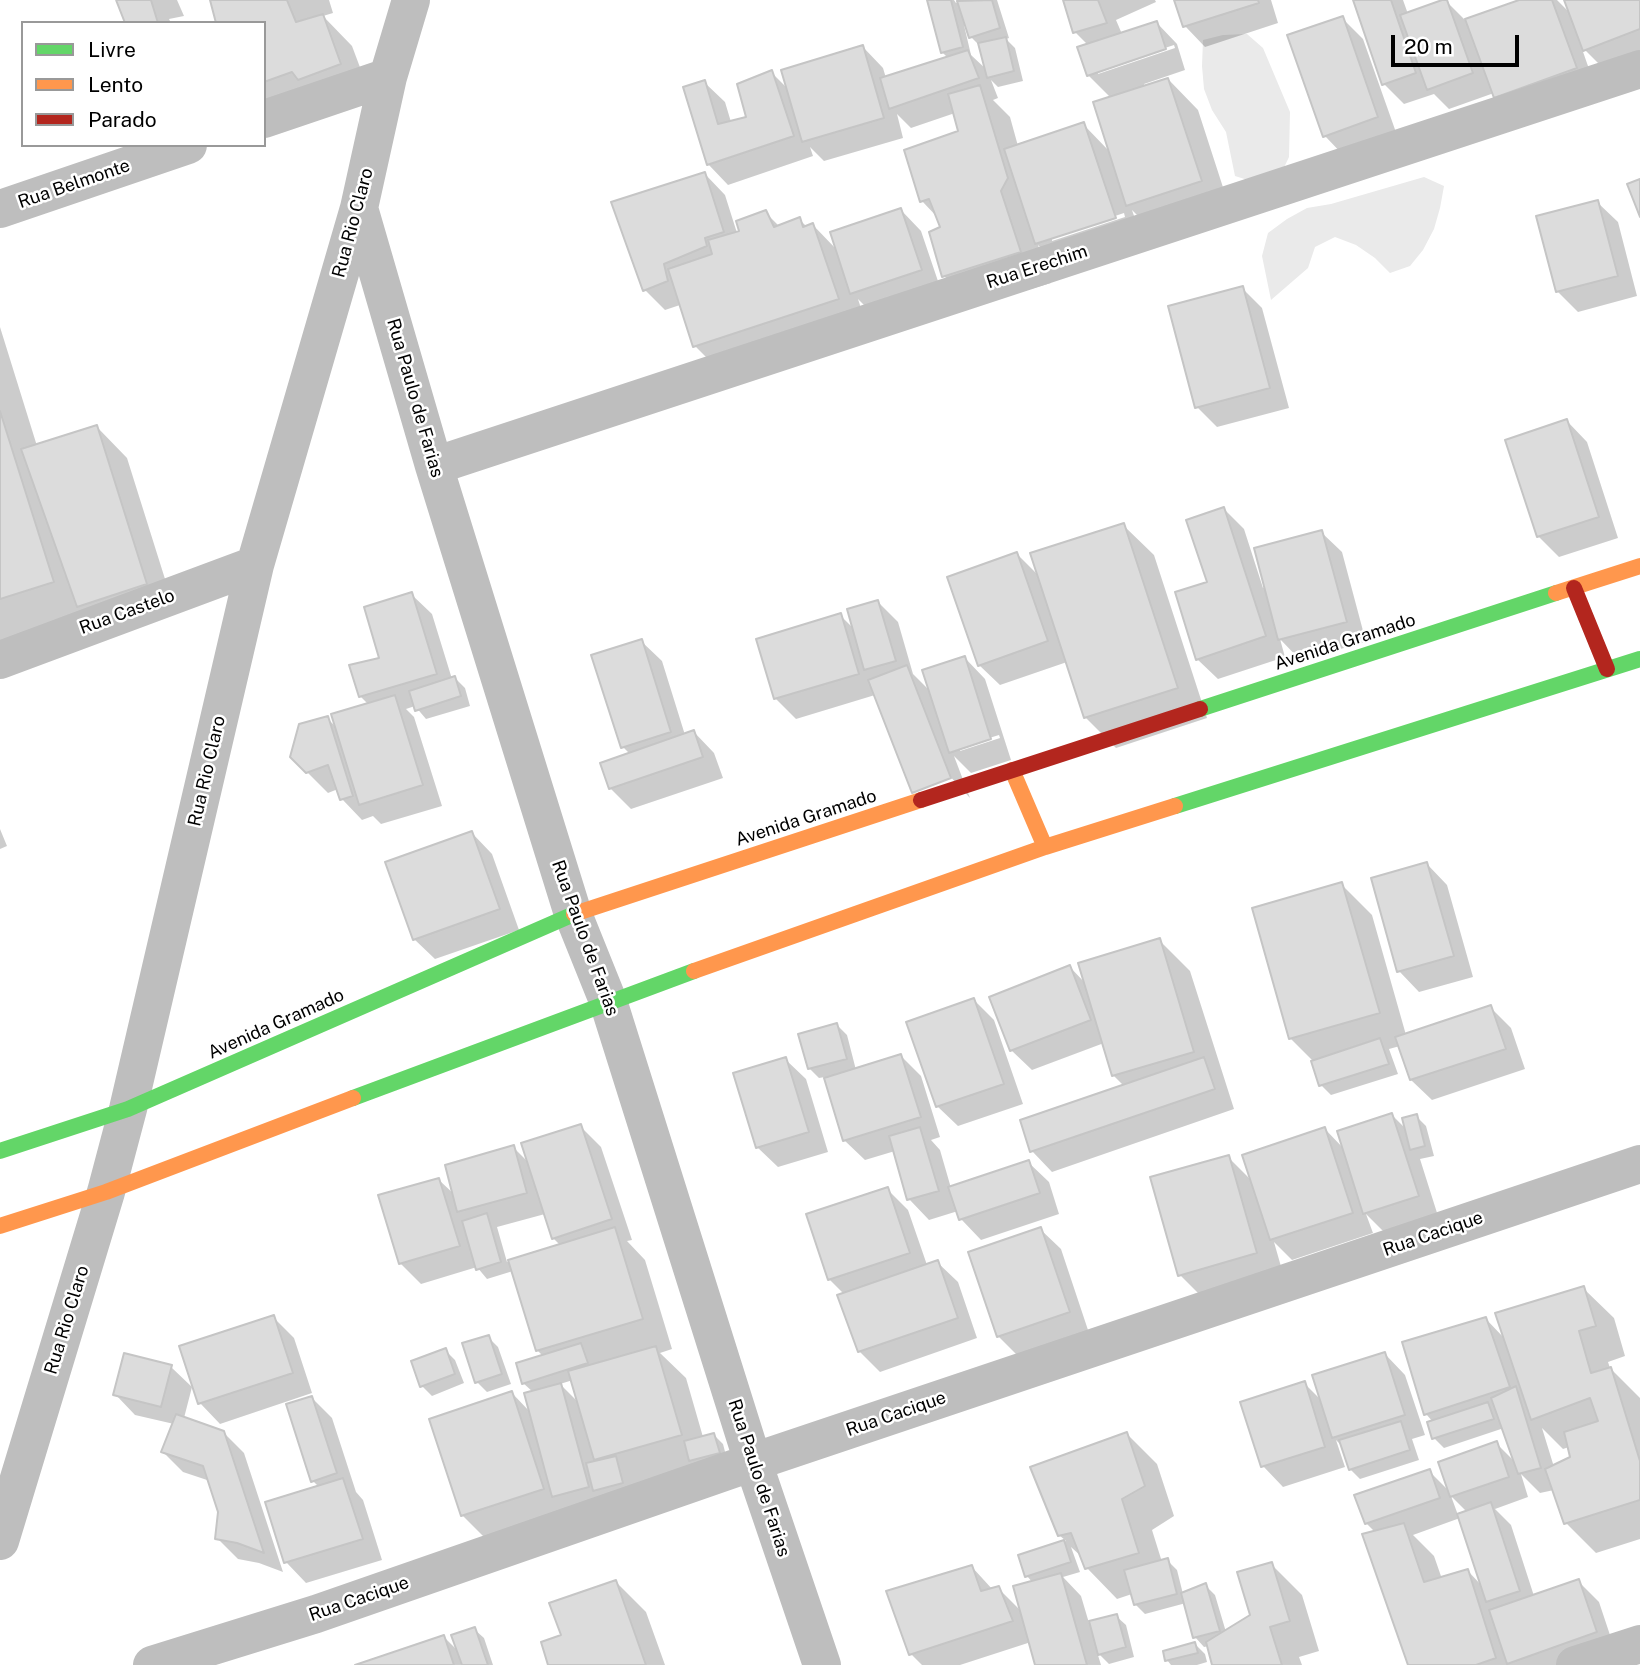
<!DOCTYPE html>
<style>
body{margin:0}
#map{position:relative;width:1640px;height:1665px;overflow:hidden;background:#fff;font-family:"Public Sans",sans-serif}
canvas{display:block}
.legend{position:absolute;left:21px;top:21px;width:245px;height:126px;box-sizing:border-box;background:#fff;border:2px solid #999;margin:0;padding:9px 12px;list-style:none;font-size:21px;color:#000}
.legend li{display:flex;align-items:center;gap:14px;height:35px}
.legend b{width:35px;border:2px solid #999}
.scale{position:absolute;left:1391px;top:35px;width:128px;height:32px;box-sizing:border-box;border:4px solid #000;border-top:0;padding-left:9px;font-size:21px;line-height:24px;white-space:nowrap;color:#000;-webkit-text-stroke:5px #fff;paint-order:stroke}
</style>
<div id="map">
<canvas width="1640" height="1665"></canvas>
<ul class="legend">
<li><b style="height:9px;background:#63d668"></b>Livre</li>
<li><b style="height:9px;background:#ff974d"></b>Lento</li>
<li><b style="height:9px;background:#b3261e"></b>Parado</li>
</ul>
<div class="scale">20 m</div>
</div>
<script>
const context = document.querySelector('canvas').getContext('2d');
context.lineJoin = 'round';
function fillPath(path, color) {
  context.fillStyle = color;
  context.fill(path, 'evenodd');
}
function shape(rows) {
  const path = new Path2D();
  for (const r of rows) {
    path.moveTo(r[0], r[1]);
    for (let i = 2; i < r.length; i += 2) path.lineTo(r[i], r[i + 1]);
  }
  return path;
}
function stroke(path, color, width, dash) {
  context.strokeStyle = color;
  context.lineWidth = width;
  context.lineCap = dash ? 'butt' : 'round';
  context.setLineDash(dash || []);
  context.stroke(path);
}
function label(font, color, halo, rows, align = 'center') {
  context.font = font + ' "Public Sans",sans-serif';
  context.lineWidth = 5;
  context.setLineDash([]);
  context.textBaseline = 'middle';
  context.strokeStyle = halo;
  context.fillStyle = color;
  for (const [text, x, y, turn = 0] of rows) {
    context.save();
    context.translate(x, y);
    context.rotate((+turn || 0) * Math.PI / 180);
    context.textAlign = isNaN(turn) ? turn : align;
    if (halo) context.strokeText(text, 0, 0);
    context.fillText(text, 0, 0);
    context.restore();
  }
}
const green = shape([
 [1247,34,1263,48,1290,112,1289,157,1279,178,1257,183,1235,176,1226,132,1212,110,1204,89,1202,66,1203,40,1223,35],
 [1424,177,1444,186,1440,208,1434,229,1423,250,1410,266,1390,273,1375,258,1356,245,1335,237,1315,247,1308,268,1271,300,1262,256,1268,233,1287,219,1307,208,1331,204]
]);
const shadow = shape([
 [118,0,177,0,184,16,169,19,171,23,127,23],
 [212,0,329,0,333,13,323,16,352,46,370,94,264,121,264,23],
 [931,0,954,0,956,3,964,0,997,0,1009,38,1006,39,1015,48,1023,81,998,87,991,80,998,98,993,100,1010,117,1018,146,1083,124,1110,152,1111,98,1088,75,1088,45,1075,32,1065,0,1155,0,1156,2,1116,20,1122,34,1157,23,1177,44,1185,70,1144,84,1145,87,1168,79,1198,110,1231,212,1158,236,1132,210,1145,248,1067,274,1038,245,1051,283,974,306,944,276,942,227,938,218,922,201,960,132,955,113,911,128,897,114,903,138,824,161,810,147,813,156,728,185,708,164,704,82,725,102,731,122,748,118,771,72,788,89,863,47,883,68,886,78,948,58,942,52],
 [966,24,971,37,982,48,987,70,971,55,964,25],
 [1174,45,1175,48,1098,74,1098,70],
 [1124,213,1125,217,1052,241,1052,237],
 [1176,0,1271,0,1278,23,1205,47,1185,26],
 [1355,0,1403,0,1408,14,1446,1,1466,21,1524,0,1557,0,1572,15,1566,0,1640,0,1640,57,1605,70,1581,46,1596,89,1494,93,1449,109,1434,94,1404,104,1384,84],
 [1342,18,1363,39,1398,138,1345,157,1325,136],
 [705,174,725,195,737,233,765,212,780,227,799,219,807,227,813,225,837,250,901,210,921,231,941,290,872,313,858,299,868,330,725,376,695,346,680,305,665,310,645,290],
 [1597,202,1618,222,1637,296,1578,312,1558,292,1538,218],
 [1242,288,1262,308,1289,408,1217,427,1197,407],
 [0,327,37,446,97,427,127,458,176,614,0,650],
 [1567,421,1587,442,1618,538,1559,557,1538,536],
 [1224,509,1244,529,1263,588,1321,532,1342,552,1366,642,1300,660,1280,639,1285,657,1218,679,1197,659],
 [1123,525,1154,555,1207,718,1116,748,1085,717,1067,662,1000,685,979,665,1017,554,1040,577],
 [411,594,432,614,452,679,455,678,465,688,470,706,426,719,415,706,406,709,414,717,442,806,381,824,373,816,362,820,342,799,338,789,328,793,292,757,327,718,337,728,368,704,360,696,381,659],
 [878,602,898,622,913,674,931,692,965,658,985,679,1011,760,971,773,954,756,970,798,875,695,796,719,775,698,840,615,855,630],
 [999,735,1000,738,960,751,960,747],
 [641,641,662,661,685,735,694,732,714,753,723,778,631,809,610,788,630,754,623,747],
 [0,829,7,846,0,849],
 [472,833,492,854,519,930,435,959,414,939],
 [1427,864,1447,885,1473,977,1419,992,1399,971],
 [1341,884,1372,915,1406,1035,1490,1007,1511,1028,1525,1069,1432,1100,1411,1080,1400,1046,1389,1049,1398,1074,1331,1095,1321,1085,1314,1062,1290,1038],
 [1159,940,1190,971,1234,1109,1052,1172,1032,1151,1124,1086,1113,1075,1104,1043,1032,1070,1011,1050,1070,967,1086,984],
 [974,1000,994,1020,1023,1104,958,1126,937,1106],
 [837,1025,847,1035,856,1070,901,1056,921,1076,940,1137,931,1140,940,1150,951,1188,1028,1162,1049,1182,1059,1214,981,1240,961,1219,958,1211,929,1220,909,1199,895,1151,865,1160,844,1140,825,1077,819,1078,809,1068],
 [785,1059,806,1079,828,1152,778,1167,757,1147],
 [1392,1115,1407,1130,1416,1116,1426,1126,1434,1156,1420,1159,1438,1216,1385,1233,1366,1214,1373,1233,1292,1260,1274,1242,1286,1284,1210,1305,1180,1275,1228,1157,1253,1182,1325,1129,1345,1150],
 [580,1126,601,1147,632,1240,627,1241,645,1260,672,1349,660,1353,686,1378,703,1437,713,1434,723,1444,728,1463,493,1546,463,1516,432,1420,512,1393,531,1413,533,1392,523,1383,543,1356,537,1350,513,1271,487,1279,477,1267,421,1284,400,1263,439,1180,455,1195,513,1147,529,1163],
 [545,1214,553,1238,561,1246,507,1262,497,1227],
 [573,1380,580,1404,560,1384],
 [887,1189,908,1210,927,1265,937,1262,958,1282,977,1338,880,1372,859,1351,844,1294,829,1279],
 [1040,1229,1061,1249,1089,1333,1019,1357,998,1336],
 [1583,1288,1614,1318,1625,1356,1608,1362,1610,1368,1640,1398,1640,1539,1596,1553,1566,1523,1554,1490,1540,1493,1521,1474,1528,1497,1495,1509,1511,1525,1534,1596,1578,1581,1599,1602,1616,1653,1581,1665,1410,1665,1375,1532,1366,1523,1430,1472,1450,1492,1496,1443,1515,1462,1504,1428,1444,1448,1434,1438,1433,1422,1426,1414,1486,1319,1505,1339],
 [1542,1428,1563,1449,1569,1447,1572,1458,1554,1467],
 [1451,1496,1467,1512,1458,1515],
 [1460,1518,1483,1587,1468,1571,1442,1579,1434,1556,1413,1535],
 [273,1317,294,1338,312,1393,220,1424,200,1403],
 [488,1337,498,1347,511,1384,487,1392,477,1382],
 [445,1350,455,1360,464,1383,432,1396,422,1386],
 [1385,1354,1405,1375,1425,1435,1412,1439,1419,1460,1360,1479,1350,1469,1343,1447,1336,1440,1345,1467,1283,1487,1263,1466,1304,1383,1322,1401],
 [171,1367,192,1387,184,1418,224,1433,244,1453,283,1572,259,1563,238,1559,217,1538,220,1512,210,1481,183,1472,163,1452,174,1424,135,1415,115,1394],
 [312,1398,332,1418,356,1492,363,1500,382,1560,306,1583,286,1562,319,1487,313,1481],
 [1127,1434,1157,1464,1174,1516,1152,1530,1162,1562,1167,1560,1177,1570,1183,1594,1205,1585,1215,1595,1226,1632,1252,1615,1271,1564,1302,1595,1319,1651,1299,1657,1302,1665,1214,1665,1209,1646,1204,1647,1195,1637,1186,1603,1145,1614,1135,1604,1132,1594,1117,1599,1087,1568,1083,1558,1071,1547,1080,1572,1063,1577,1081,1596,1089,1623,1116,1616,1126,1625,1134,1657,1109,1664,1097,1652,1101,1665,1037,1665,1031,1642,960,1665,922,1665,911,1654,972,1567,993,1590,998,1588,1023,1613,1033,1583,1027,1576,1020,1556,1066,1541,1059,1535],
 [616,1582,646,1612,665,1665,550,1665,564,1636],
 [474,1629,484,1638,493,1665,360,1665,444,1637,460,1653],
 [1195,1644,1205,1654,1207,1662,1197,1665,1171,1665,1167,1660]
]);
const building = shape([
 [116,0,151,0,158,23,125,23,116,0],
 [210,0,287,0,296,22,323,14,341,64,298,80,292,72,264,82,264,23,216,23,210,0],
 [927,0,951,0,963,47,941,53,927,0],
 [992,0,1000,28,969,38,957,1,992,0],
 [1063,0,1098,0,1107,23,1073,33,1063,0],
 [1174,0,1258,0,1259,3,1183,27,1174,0],
 [1353,0,1391,0,1416,73,1382,85,1353,0],
 [1442,0,1447,0,1473,73,1427,90,1400,15,1442,0],
 [1519,0,1552,0,1577,68,1494,98,1465,19,1519,0],
 [1564,0,1640,0,1640,29,1583,51,1564,0],
 [1343,16,1378,117,1323,137,1287,35,1343,16],
 [1157,21,1166,49,1087,76,1077,47,1157,21],
 [1006,37,1014,71,987,78,978,43,1006,37],
 [863,45,884,118,802,142,781,70,863,45],
 [968,50,979,78,889,109,880,78,968,50],
 [772,70,794,136,707,165,683,87,705,80,718,124,746,117,737,84,772,70],
 [1168,78,1202,181,1126,206,1093,102,1168,78],
 [980,85,1008,178,1001,191,1021,252,942,277,929,232,940,227,929,199,920,202,904,150,958,131,948,94,980,85],
 [1084,122,1116,218,1035,244,1004,149,1084,122],
 [705,172,724,232,705,238,707,246,664,264,668,281,643,291,611,202,705,172],
 [1640,179,1640,217,1627,184,1640,179],
 [1598,200,1618,276,1556,292,1536,216,1598,200],
 [901,208,922,270,850,294,830,232,901,208],
 [766,210,774,227,800,217,803,227,813,223,839,299,693,347,668,269,712,254,708,240,739,231,736,221,766,210],
 [1243,286,1270,388,1195,408,1168,306,1243,286],
 [0,411,54,582,0,599,0,411],
 [1567,419,1599,517,1537,537,1505,440,1567,419],
 [97,425,147,584,77,607,21,449,97,425],
 [1224,507,1266,636,1196,660,1175,592,1207,582,1186,520,1224,507],
 [1124,523,1178,688,1084,718,1030,553,1124,523],
 [1322,530,1347,622,1278,640,1254,548,1322,530],
 [1017,552,1048,641,978,666,947,577,1017,552],
 [412,592,437,674,359,697,349,665,379,658,364,607,412,592],
 [878,600,896,661,864,670,847,609,878,600],
 [841,613,859,674,774,699,756,639,841,613],
 [642,639,671,732,621,748,591,655,642,639],
 [965,656,991,739,949,753,922,670,965,656],
 [907,665,951,778,912,793,868,680,907,665],
 [455,676,461,696,415,711,409,691,455,676],
 [395,695,423,785,359,805,331,714,395,695],
 [328,716,353,796,340,800,328,765,306,773,290,757,299,724,328,716],
 [694,730,703,757,609,789,600,763,694,730],
 [472,831,500,909,413,940,385,862,472,831],
 [1427,862,1454,956,1397,972,1371,878,1427,862],
 [1342,882,1380,1013,1289,1039,1252,908,1342,882],
 [1160,938,1194,1052,1112,1076,1078,963,1160,938],
 [1070,965,1091,1020,1010,1051,989,997,1070,965],
 [974,998,1004,1084,936,1107,906,1022,974,998],
 [1491,1005,1506,1049,1410,1080,1395,1037,1491,1005],
 [837,1023,847,1059,808,1069,798,1034,837,1023],
 [1380,1038,1389,1064,1319,1086,1311,1061,1380,1038],
 [901,1054,921,1117,843,1141,824,1078,901,1054],
 [786,1057,809,1132,756,1148,733,1073,786,1057],
 [1204,1057,1215,1089,1030,1152,1020,1120,1204,1057],
 [1392,1113,1419,1196,1363,1214,1337,1131,1392,1113],
 [1417,1114,1425,1146,1410,1150,1402,1118,1417,1114],
 [581,1124,612,1219,552,1239,521,1143,581,1124],
 [920,1127,939,1191,907,1200,889,1136,920,1127],
 [1325,1127,1353,1213,1270,1240,1242,1155,1325,1127],
 [514,1145,527,1193,457,1212,445,1165,514,1145],
 [1229,1155,1257,1253,1178,1276,1150,1177,1229,1155],
 [1029,1160,1040,1193,959,1220,948,1187,1029,1160],
 [439,1178,460,1246,399,1264,378,1195,439,1178],
 [888,1187,910,1253,828,1280,806,1214,888,1187],
 [487,1213,501,1262,476,1270,462,1221,487,1213],
 [615,1227,643,1319,536,1351,508,1260,615,1227],
 [1041,1227,1070,1312,997,1337,968,1252,1041,1227],
 [938,1260,958,1318,858,1352,837,1295,938,1260],
 [1584,1286,1596,1326,1579,1331,1591,1373,1611,1367,1640,1461,1640,1500,1564,1524,1545,1469,1570,1457,1564,1432,1598,1421,1590,1398,1531,1420,1495,1313,1584,1286],
 [274,1315,293,1373,198,1404,179,1346,274,1315],
 [1486,1317,1510,1387,1424,1415,1402,1342,1486,1317],
 [489,1335,502,1374,475,1383,462,1343,489,1335],
 [581,1343,588,1363,522,1384,516,1363,581,1343],
 [656,1346,682,1435,594,1460,568,1371,656,1346],
 [446,1348,455,1374,420,1387,411,1361,446,1348],
 [1385,1352,1405,1415,1332,1438,1312,1375,1385,1352],
 [124,1353,172,1365,161,1407,113,1395,124,1353],
 [1305,1381,1325,1447,1261,1467,1240,1402,1305,1381],
 [561,1383,589,1487,552,1497,524,1393,561,1383],
 [1516,1386,1541,1468,1518,1474,1491,1398,1516,1386],
 [512,1391,544,1489,461,1516,429,1419,512,1391],
 [312,1396,337,1473,311,1482,286,1404,312,1396],
 [1488,1402,1494,1419,1432,1439,1427,1422,1488,1402],
 [176,1414,224,1431,264,1553,237,1543,215,1539,218,1512,203,1466,161,1452,176,1414],
 [1401,1421,1410,1450,1349,1470,1339,1440,1401,1421],
 [1127,1432,1145,1486,1122,1499,1139,1553,1085,1569,1071,1533,1058,1536,1030,1467,1127,1432],
 [714,1433,720,1453,689,1461,684,1441,714,1433],
 [1497,1441,1509,1477,1450,1497,1438,1462,1497,1441],
 [616,1456,623,1483,593,1491,586,1463,616,1456],
 [1430,1469,1440,1498,1365,1524,1354,1495,1430,1469],
 [343,1478,363,1539,284,1563,265,1502,343,1478],
 [1491,1502,1520,1591,1486,1602,1457,1514,1491,1502],
 [1404,1523,1424,1582,1468,1569,1496,1658,1476,1665,1408,1665,1362,1534,1404,1523],
 [1064,1540,1071,1562,1025,1577,1018,1555,1064,1540],
 [1168,1558,1177,1594,1134,1605,1124,1570,1168,1558],
 [1272,1562,1290,1621,1270,1627,1282,1665,1212,1665,1206,1642,1250,1615,1237,1572,1272,1562],
 [972,1565,981,1591,999,1586,1013,1621,909,1655,886,1591,972,1565],
 [1061,1573,1087,1665,1035,1665,1013,1586,1061,1573],
 [1579,1579,1597,1632,1507,1664,1489,1610,1579,1579],
 [616,1580,646,1665,548,1665,541,1642,561,1635,549,1603,616,1580],
 [1206,1583,1220,1631,1193,1638,1181,1593,1206,1583],
 [1117,1614,1126,1647,1098,1655,1089,1621,1117,1614],
 [475,1627,488,1665,462,1665,451,1635,475,1627],
 [444,1635,454,1665,355,1665,444,1635],
 [1195,1642,1198,1653,1165,1661,1163,1651,1195,1642]
]);
const street = shape([
 [264,119,388,77],
 [359,208,434,466,573,914,608,1001,753,1462,822,1665],
 [0,209,188,145],
 [434,466,1640,69],
 [0,660,255,565],
 [0,1541,106,1192,128,1109,255,565,359,208,388,77,411,0],
 [152,1665,316,1614,753,1462,1640,1164],
 [1575,1665,1640,1644]
]);
const fast = shape([
 [1200,709,1556,593],
 [1175,806,1640,659],
 [353,1098,694,971],
 [0,1151,128,1109,574,914]
]);
const slow = shape([
 [1556,593,1640,566],
 [1012,770,1045,847],
 [574,914,921,800],
 [694,971,1045,847,1175,806],
 [0,1226,106,1192,353,1098]
]);
const jam = shape([
 [1574,588,1607,669],
 [921,800,1200,709]
]);
const streetNames = [
 ["Rua Belmonte",74,184,-19],
 ["Rua Rio Claro",353,223,-75],
 ["Rua Erechim",1037,267,-18],
 ["Rua Paulo de Farias",415,398,74],
 ["Rua Castelo",127,612,-20],
 ["Avenida Gramado",1345,642,-18],
 ["Rua Rio Claro",207,771,-77],
 ["Avenida Gramado",806,818,-18],
 ["Rua Paulo de Farias",585,938,70],
 ["Avenida Gramado",276,1024,-24],
 ["Rua Cacique",1433,1234,-19],
 ["Rua Rio Claro",67,1320,-73],
 ["Rua Cacique",896,1414,-19],
 ["Rua Paulo de Farias",759,1478,72],
 ["Rua Cacique",359,1599,-19]
];
fillPath(green, '#eaeaea');
fillPath(shadow, '#0003');
fillPath(building, '#dcdcdc');
stroke(building, '#c5c5c5', 2);
stroke(street, '#bebebe', 38);
stroke(fast, '#63d668', 16);
stroke(slow, '#ff974d', 16);
stroke(jam, '#b3261e', 16);
label('18px', '#000', '#fff', streetNames);
</script>
